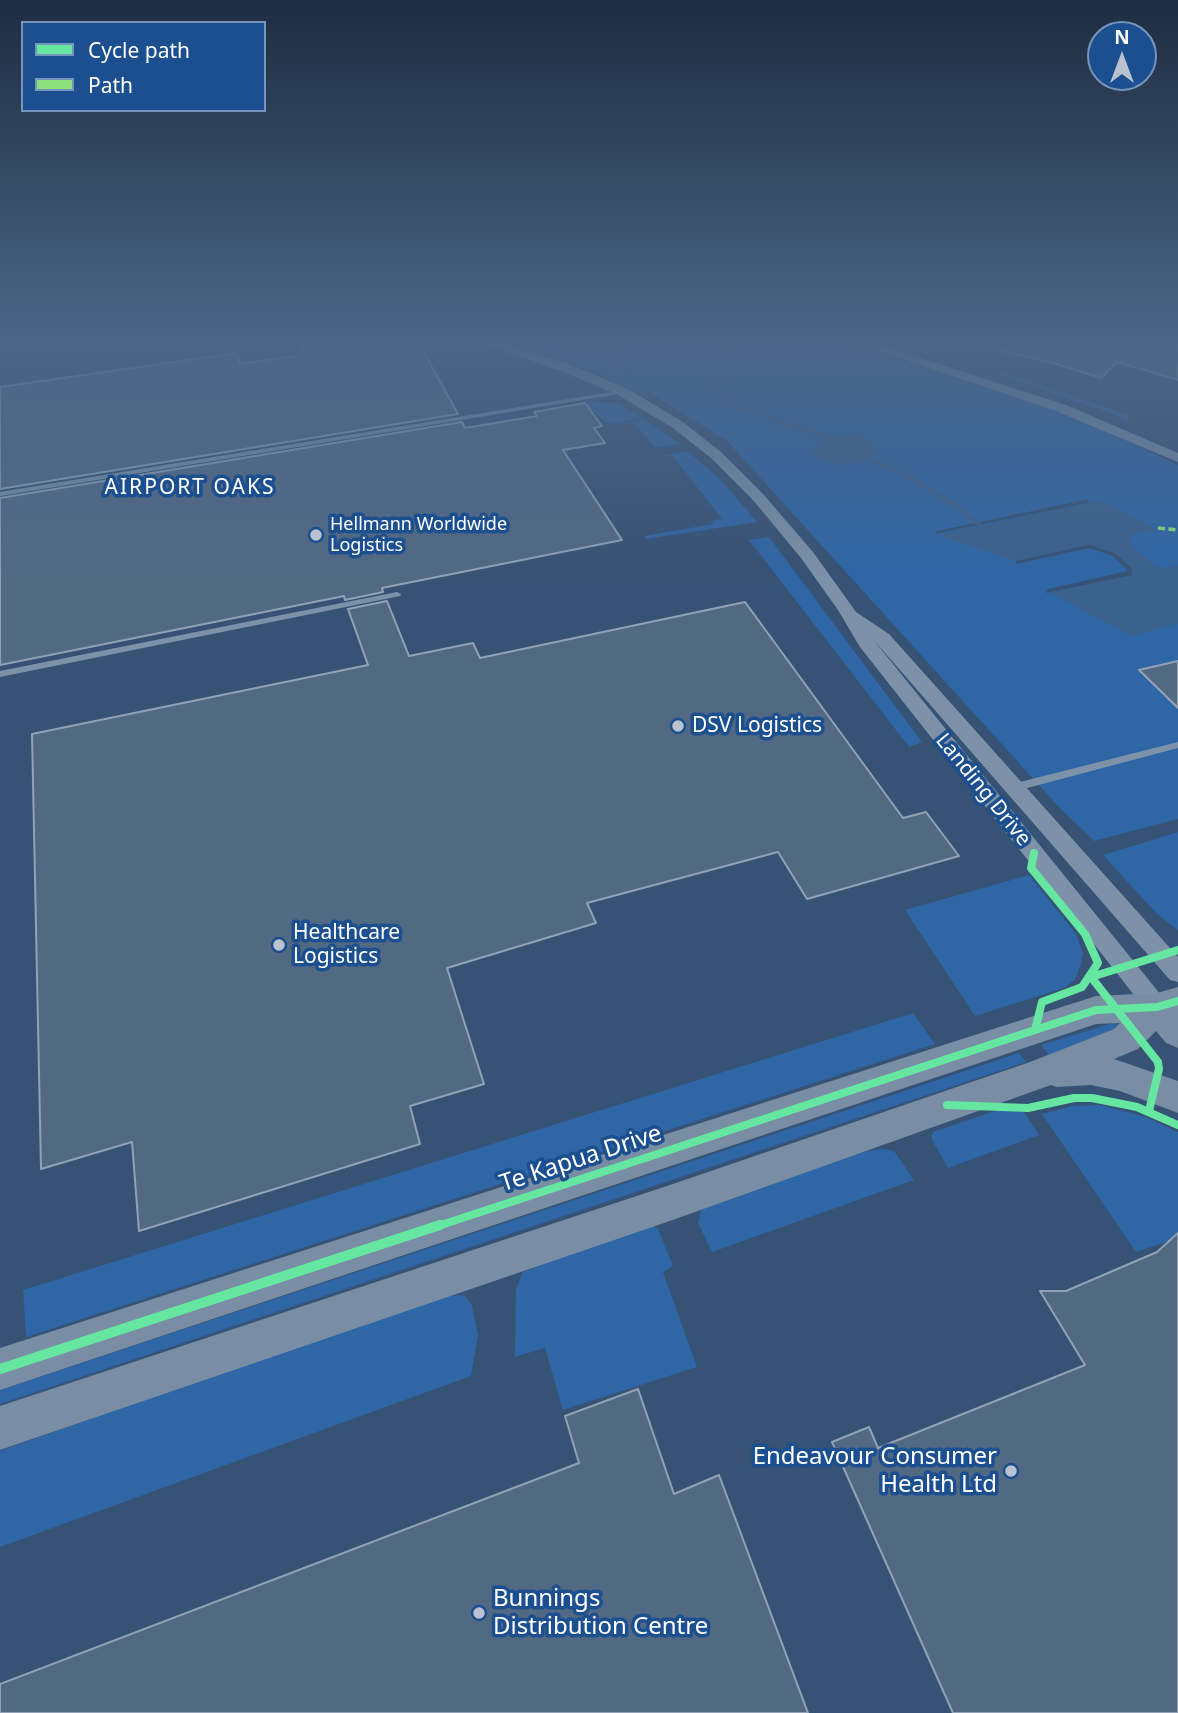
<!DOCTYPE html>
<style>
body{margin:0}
#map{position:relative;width:1178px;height:1713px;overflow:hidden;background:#365274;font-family:"Noto Sans",sans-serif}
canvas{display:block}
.legend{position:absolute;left:21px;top:21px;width:245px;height:91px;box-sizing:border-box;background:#1b4f8f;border:2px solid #7695bc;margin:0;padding:9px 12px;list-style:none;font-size:21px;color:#fff}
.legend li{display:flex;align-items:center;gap:14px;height:35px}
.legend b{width:35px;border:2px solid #7695bc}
.north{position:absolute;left:1087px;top:21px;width:70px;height:70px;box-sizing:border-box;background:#1b4f8f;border:2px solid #7695bc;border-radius:50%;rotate:0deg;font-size:19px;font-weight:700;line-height:28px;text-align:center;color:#fff}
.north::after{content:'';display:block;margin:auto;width:24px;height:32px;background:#b9c2ce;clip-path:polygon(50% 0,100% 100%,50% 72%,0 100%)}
</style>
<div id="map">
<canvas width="1178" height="1713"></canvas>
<ul class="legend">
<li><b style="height:9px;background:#66e7a1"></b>Cycle path</li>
<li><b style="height:9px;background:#8de07e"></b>Path</li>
</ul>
<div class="north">N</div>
</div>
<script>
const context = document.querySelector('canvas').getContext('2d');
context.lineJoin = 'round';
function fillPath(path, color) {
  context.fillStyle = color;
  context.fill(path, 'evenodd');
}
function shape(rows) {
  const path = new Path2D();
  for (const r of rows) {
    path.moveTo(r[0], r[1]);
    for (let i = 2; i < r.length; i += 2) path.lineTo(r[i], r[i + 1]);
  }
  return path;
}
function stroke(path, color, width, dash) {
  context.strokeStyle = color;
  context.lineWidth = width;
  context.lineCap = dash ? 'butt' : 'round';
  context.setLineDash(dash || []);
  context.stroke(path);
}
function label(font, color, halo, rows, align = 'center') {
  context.font = font + ' "Noto Sans",sans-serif';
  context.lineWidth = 7;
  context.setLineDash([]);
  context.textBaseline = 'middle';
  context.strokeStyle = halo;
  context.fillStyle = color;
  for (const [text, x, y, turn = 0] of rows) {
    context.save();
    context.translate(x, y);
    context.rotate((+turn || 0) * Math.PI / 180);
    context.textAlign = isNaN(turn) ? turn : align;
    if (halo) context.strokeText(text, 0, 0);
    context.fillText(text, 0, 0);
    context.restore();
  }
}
const green = shape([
 [506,339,587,339,618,351,603,339,836,339,1045,407,1102,429,1178,465,1178,819,1094,841,1057,805,727,441,646,390,649,399,597,372],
 [1000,371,1128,415,1129,421,1102,410,999,375],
 [593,402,617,403,642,418,608,424,585,404],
 [644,419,680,444,656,448,634,424,618,424],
 [687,451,721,480,757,522,646,539,645,536,713,524,712,521,722,519,673,456,661,456],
 [769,537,922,742,909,747,749,540],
 [1178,832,1178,930,1158,915,1103,855],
 [1029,875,1076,934,1083,953,1081,964,1075,980,1064,988,975,1016,905,910],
 [913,1013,935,1044,26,1337,23,1290],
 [1116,1022,1119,1027,1049,1055,1041,1045],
 [1019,1053,1026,1062,0,1404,0,1390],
 [1100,1105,1146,1117,1178,1132,1178,1238,1136,1252,1042,1114,1072,1106],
 [998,1110,1024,1112,1039,1135,948,1168,931,1138,933,1132],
 [883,1149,894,1151,914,1180,712,1252,698,1223,701,1210,861,1152],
 [648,1224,658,1229,673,1266,663,1272,697,1367,563,1410,545,1348,515,1357,516,1289,523,1272],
 [464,1295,472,1305,478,1335,471,1376,0,1547,0,1451,437,1297]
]);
const water = shape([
 [851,434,868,440,878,450,860,462,839,465,823,460,815,455,814,448,831,439],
 [1100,501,1157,530,1131,535,1131,546,1155,565,1167,568,1178,565,1178,624,1131,636,1049,592,1132,575,1132,569,1109,550,1089,545,1016,561,938,535]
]);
const pier = shape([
 [1089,499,1088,503,934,534,937,531],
 [1089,545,1115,553,1132,569,1132,575,1046,593,1048,589,1128,571,1113,556,1089,548,1016,564,1016,561]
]);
const stream = shape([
 [551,339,632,370],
 [722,339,728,351,724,369,716,380,721,396,733,405,831,439],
 [867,459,901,472,958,507,981,526]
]);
const building = shape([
 [310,339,401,339,405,347,420,345,458,414,0,489,0,387,237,353,240,364,296,356,310,339],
 [989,339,1178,339,1178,380,1117,362,1101,378,1050,362,988,348,989,339],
 [585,403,602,426,594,428,605,443,563,450,622,540,382,588,383,592,345,600,344,596,0,665,0,498,462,422,465,428,537,416,534,412,585,403],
 [387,601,409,656,473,643,480,658,745,602,903,818,926,812,959,856,807,899,778,852,587,903,596,923,447,968,484,1084,410,1106,420,1144,139,1231,132,1142,41,1169,32,734,368,665,348,609,387,601],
 [1178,661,1178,708,1139,670,1178,661],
 [1178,1233,1178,1713,953,1713,832,1442,869,1427,878,1448,1085,1365,1040,1291,1066,1291,1157,1252,1178,1233],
 [638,1389,674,1494,719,1475,808,1713,0,1713,0,1684,579,1463,565,1416,638,1389]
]);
const lane = shape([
 [623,390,625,391,625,393,0,496,0,492,623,390],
 [397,592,401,594,400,596,0,677,0,671,397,592],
 [1178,742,1178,748,1016,791,1011,787,1016,783,1178,742]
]);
const street = shape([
 [0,339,15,339,0,345,0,339],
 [471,339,490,339,571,365,628,389,683,422,721,452,763,494,813,552,856,612,889,634,1178,957,1178,982,1170,980,872,638,1165,1000,1169,1007,1165,1014,1157,1017,1149,1014,860,647,838,610,801,558,753,500,711,458,673,428,618,395,561,371,471,339],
 [843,339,862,339,1066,405,1178,453,1178,462,1056,411,843,339]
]);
const secondary = shape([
 [1178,987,1178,1048,1166,1043,1156,1031,1138,1049,1114,1059,1178,1081,1178,1113,1120,1091,1091,1085,1057,1087,1051,1085,667,1222,0,1450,0,1406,667,1186,1030,1062,1114,1029,1120,1023,1096,1024,0,1390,0,1348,1096,996,1157,993,1178,987]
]);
const quiet = shape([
 [1158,528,1178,530]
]);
const cyclewayFar1 = shape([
 [1034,853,1031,868,1085,934,1098,963,1082,987,1042,1002,1035,1030],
 [947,1105,1028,1108,1074,1098,1092,1098,1137,1107,1178,1125],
 [1149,1111,1159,1069,1158,1062,1091,977,1178,950],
 [435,1227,1096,1010,1157,1007,1178,1001]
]);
const cycleway = shape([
 [0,1369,440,1225]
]);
const markers = [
 [316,535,7,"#b9c2ce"],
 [678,726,7,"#b9c2ce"],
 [279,945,7,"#b9c2ce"],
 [1011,1471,7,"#b9c2ce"],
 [479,1613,7,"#b9c2ce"]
];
const farPoinames = [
 ["Hellmann Worldwide",330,525],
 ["Logistics",330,546]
];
const farQuarternames = [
 ["AIRPORT OAKS",190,488]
];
const poiNames = [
 ["DSV Logistics",692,726],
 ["Healthcare",293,933],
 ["Logistics",293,957]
];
const streetNames = [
 ["Landing Drive",983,790,51]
];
const nearStreetnames = [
 ["Te Kapua Drive",581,1159,-18]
];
const nearPoinames = [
 ["Endeavour Consumer",997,1457],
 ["Health Ltd",997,1485],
 ["Bunnings",493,1599,"left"],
 ["Distribution Centre",493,1627,"left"]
];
fillPath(green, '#2f66a5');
fillPath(water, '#3b618d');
fillPath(pier, '#365274');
stroke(stream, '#3b618d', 5);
fillPath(building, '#526984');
stroke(building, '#92a2b6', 2);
fillPath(lane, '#7d92a8');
fillPath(street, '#7d92a8');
fillPath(secondary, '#798da4');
stroke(quiet, '#8de07e', 3.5, [7, 3.5]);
stroke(cyclewayFar1, '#66e7a1', 8);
stroke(cycleway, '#66e7a1', 10);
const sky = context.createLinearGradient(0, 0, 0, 579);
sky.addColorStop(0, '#1e2d40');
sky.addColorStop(0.59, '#4c6688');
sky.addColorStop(1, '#4c668800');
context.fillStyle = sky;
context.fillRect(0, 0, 1178, 579);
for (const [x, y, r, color] of markers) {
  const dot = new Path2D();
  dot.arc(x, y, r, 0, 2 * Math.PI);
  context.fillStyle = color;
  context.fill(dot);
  stroke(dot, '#1b4f8f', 2.5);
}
label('18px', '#fff', '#1b4f8f', farPoinames, 'left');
context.letterSpacing = '2px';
label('21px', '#fff', '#1b4f8f', farQuarternames);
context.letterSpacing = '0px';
label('21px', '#fff', '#1b4f8f', poiNames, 'left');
label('21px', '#fff', '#1b4f8f', streetNames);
label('24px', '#fff', '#1b4f8f', nearStreetnames);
label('24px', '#fff', '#1b4f8f', nearPoinames, 'right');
</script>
